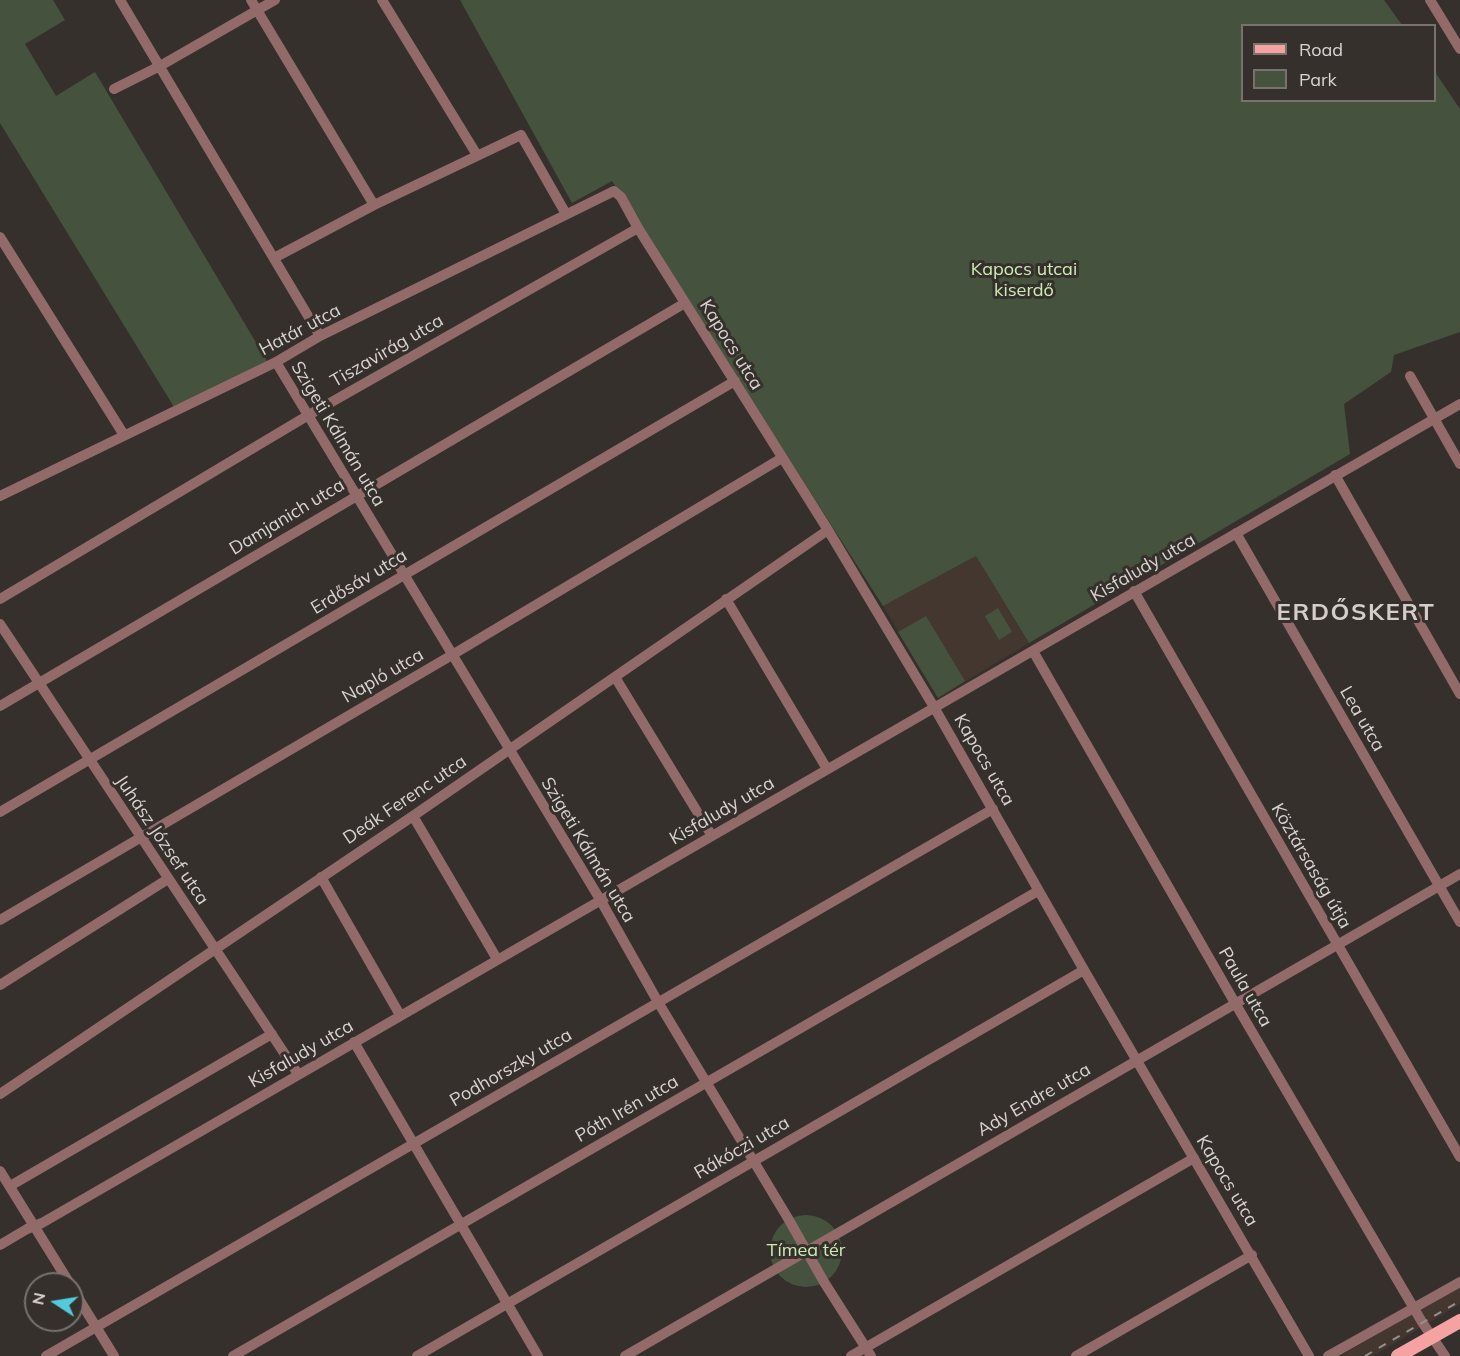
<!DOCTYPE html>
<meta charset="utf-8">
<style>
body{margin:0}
#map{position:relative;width:1460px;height:1356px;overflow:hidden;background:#36302c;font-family:Mulish,sans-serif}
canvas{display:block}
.legend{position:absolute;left:1241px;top:24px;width:195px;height:78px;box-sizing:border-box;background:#36302c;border:2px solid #77726e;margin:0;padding:8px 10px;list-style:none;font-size:18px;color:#d8d4d2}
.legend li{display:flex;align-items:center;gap:12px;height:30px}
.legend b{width:30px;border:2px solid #77726e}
.north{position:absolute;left:24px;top:1272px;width:60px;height:60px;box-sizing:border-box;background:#36302c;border:2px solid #77726e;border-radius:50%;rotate:282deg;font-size:16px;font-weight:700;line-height:24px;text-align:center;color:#d8d4d2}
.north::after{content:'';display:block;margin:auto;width:21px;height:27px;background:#53cbda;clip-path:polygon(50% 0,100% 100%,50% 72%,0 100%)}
</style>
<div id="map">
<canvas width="1460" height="1356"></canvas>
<ul class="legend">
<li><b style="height:8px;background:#f4a2a2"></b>Road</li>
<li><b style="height:16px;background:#45523d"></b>Park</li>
</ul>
<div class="north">N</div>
</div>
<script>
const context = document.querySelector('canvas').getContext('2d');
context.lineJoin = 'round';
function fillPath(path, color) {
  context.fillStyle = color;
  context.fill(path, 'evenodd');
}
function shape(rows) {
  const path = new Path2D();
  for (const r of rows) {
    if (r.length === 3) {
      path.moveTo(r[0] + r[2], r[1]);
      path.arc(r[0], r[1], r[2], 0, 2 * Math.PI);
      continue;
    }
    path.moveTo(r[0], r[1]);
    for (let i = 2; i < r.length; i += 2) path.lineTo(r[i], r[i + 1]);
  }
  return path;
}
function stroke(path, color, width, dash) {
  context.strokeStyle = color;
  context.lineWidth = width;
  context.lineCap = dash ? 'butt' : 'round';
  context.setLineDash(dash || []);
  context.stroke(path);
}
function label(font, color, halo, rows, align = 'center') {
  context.font = font + ' Mulish,sans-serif';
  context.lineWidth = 6;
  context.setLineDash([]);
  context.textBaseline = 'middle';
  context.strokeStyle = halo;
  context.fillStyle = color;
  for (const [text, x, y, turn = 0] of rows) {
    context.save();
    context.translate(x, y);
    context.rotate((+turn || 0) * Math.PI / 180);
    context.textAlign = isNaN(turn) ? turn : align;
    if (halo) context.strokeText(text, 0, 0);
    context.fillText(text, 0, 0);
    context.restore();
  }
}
const built = shape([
 [976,556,1029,643,938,698,883,606],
 [1460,1286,1460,1304,1373,1356,1340,1356]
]);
const green = shape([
 [0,0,53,0,65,20,25,44,56,96,95,72,267,361,174,407,0,123],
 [460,0,1384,0,1402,25,1242,26,1242,100,1434,100,1435,72,1460,109,1460,332,1394,355,1391,372,1344,404,1350,454,1029,643,976,556,883,606,612,181,572,203],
 [998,608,1012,632,999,640,985,616],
 [926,616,965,681,938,698,898,632],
 [806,1251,36]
]);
const minor = shape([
 [120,0,320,336],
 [251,0,374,205],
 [382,0,477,155],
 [1430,0,1460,49],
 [114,89,160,66,275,0],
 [0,237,124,435],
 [274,258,374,205,521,135,566,214],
 [276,362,601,901,658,1002,789,1220,824,1282,871,1356],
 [1410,376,1460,464],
 [1335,475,1460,694],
 [0,496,276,362,320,336,614,191,621,197,638,228,828,530,934,707,1084,970,1309,1356],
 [1236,533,1460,922],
 [1134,591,1460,1157],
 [0,599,307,416,638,228],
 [726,599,827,769],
 [0,624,298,1074],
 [1033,651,1235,1003,1422,1322,1445,1356],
 [615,677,712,836],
 [0,706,685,303],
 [0,812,735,381],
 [413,816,497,959],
 [321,877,400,1015],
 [0,920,452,655,782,458],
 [0,985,168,879],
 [354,1042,538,1356],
 [0,1094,413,816,828,530],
 [0,1171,70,1284],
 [10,1186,272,1034],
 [0,1245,27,1229,42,1223,1460,404],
 [72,1288,114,1356],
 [46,1356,993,809],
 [233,1356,1038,891],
 [417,1356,1084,970],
 [625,1356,1460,874],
 [851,1356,1194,1158],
 [1076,1356,1252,1255],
 [1328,1356,1460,1282]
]);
const major = shape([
 [1398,1356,1460,1321]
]);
const rail = shape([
 [1365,1356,1460,1301]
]);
const parkNames = [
 ["Kapocs utcai",1024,270],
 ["kiserdő",1024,291],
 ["Tímea tér",806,1251]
];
const streetNames = [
 ["Határ utca",300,330,-28],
 ["Kapocs utca",731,345,58],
 ["Tiszavirág utca",387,351,-30],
 ["Szigeti Kálmán utca",338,434,59],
 ["Damjanich utca",287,517,-31],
 ["Kisfaludy utca",1143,568,-30],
 ["Erdősáv utca",359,582,-31],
 ["Napló utca",383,676,-30],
 ["Lea utca",1362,719,60],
 ["Kapocs utca",984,760,60],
 ["Deák Ferenc utca",405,800,-34],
 ["Kisfaludy utca",722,811,-30],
 ["Juhász József utca",162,840,56],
 ["Szigeti Kálmán utca",588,850,59],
 ["Köztársaság útja",1311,866,60],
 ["Paula utca",1245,987,60],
 ["Kisfaludy utca",301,1054,-30],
 ["Podhorszky utca",511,1068,-30],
 ["Ady Endre utca",1034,1100,-30],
 ["Póth Irén utca",627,1109,-30],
 ["Rákóczi utca",742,1148,-30],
 ["Kapocs utca",1227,1181,59]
];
const districtNames = [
 ["ERDŐSKERT",1356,613]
];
fillPath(built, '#433730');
fillPath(green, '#45523d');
stroke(minor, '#936a6a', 10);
stroke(major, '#f4a2a2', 14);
stroke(rail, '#95908e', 2, [8, 8]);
label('18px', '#caedb3', '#36302c', parkNames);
label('18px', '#d8d4d2', '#36302c', streetNames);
context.letterSpacing = '1.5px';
label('bold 24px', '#d5cdc9', '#36302c', districtNames);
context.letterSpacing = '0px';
</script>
